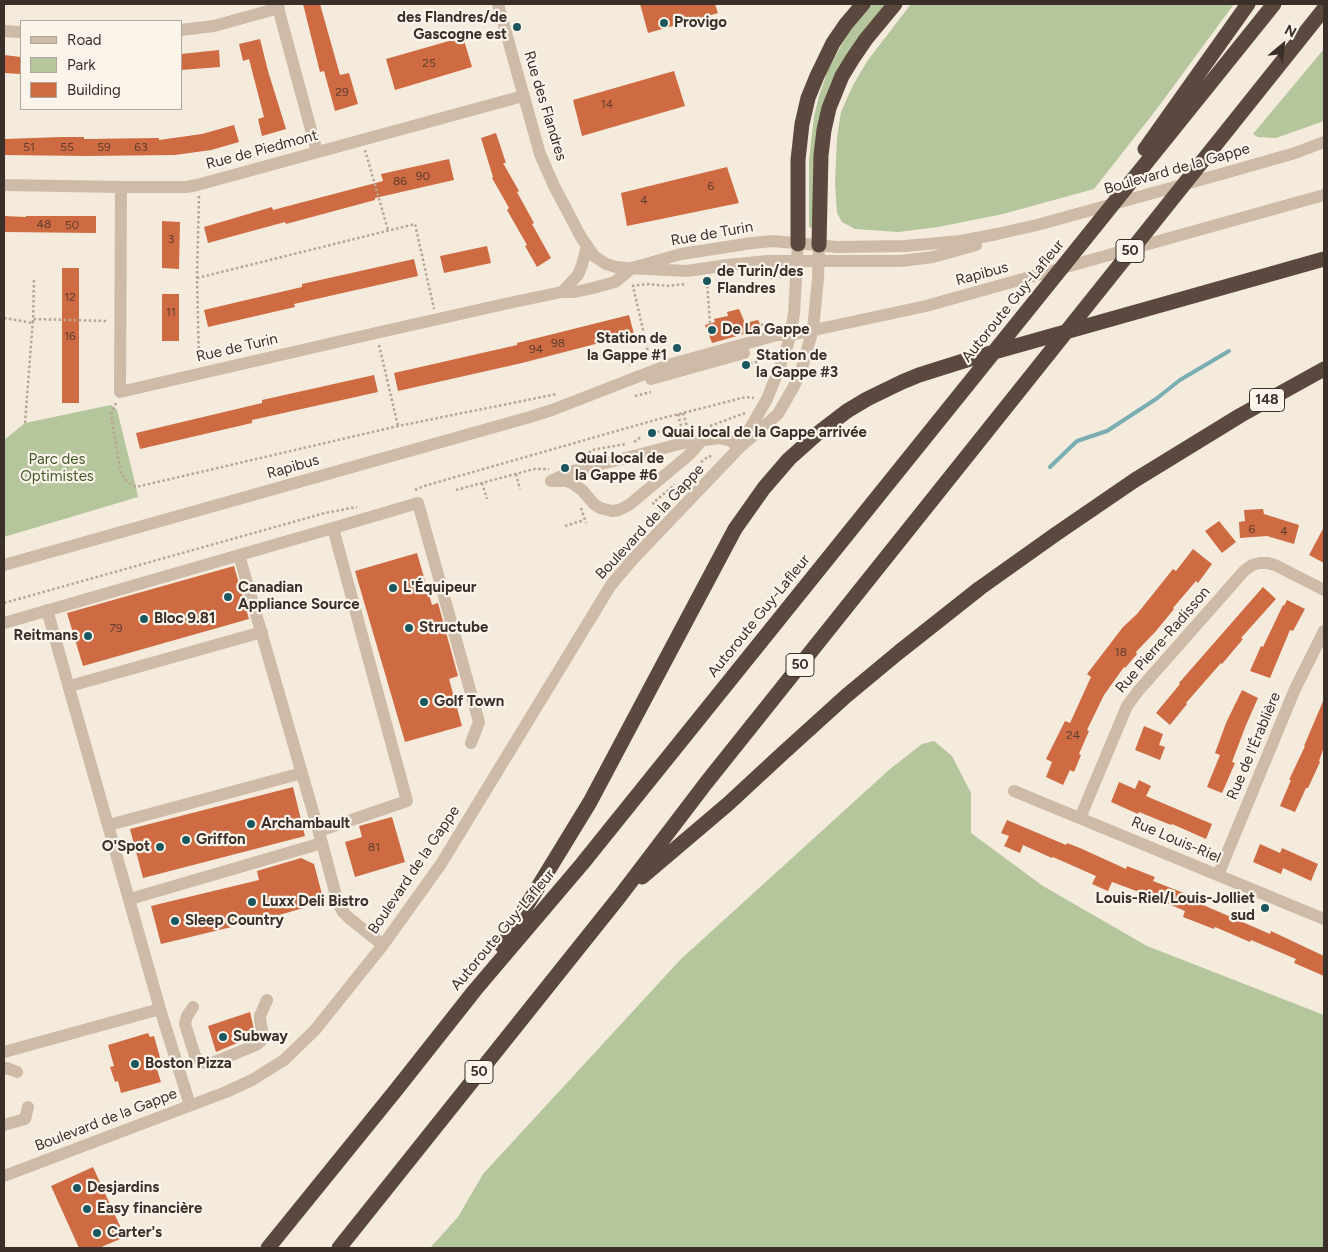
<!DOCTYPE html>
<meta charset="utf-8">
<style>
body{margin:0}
#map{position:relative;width:1328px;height:1252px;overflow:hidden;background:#f4ebdd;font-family:Figtree,sans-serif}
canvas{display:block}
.frame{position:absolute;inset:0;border:5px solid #3a2f29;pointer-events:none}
.legend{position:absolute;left:20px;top:20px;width:162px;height:90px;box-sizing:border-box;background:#fbf4eb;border:1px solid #aea59d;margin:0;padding:6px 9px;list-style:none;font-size:15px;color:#3a2f29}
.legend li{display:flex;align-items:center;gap:10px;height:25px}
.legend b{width:25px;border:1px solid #aea59d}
.north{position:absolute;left:1258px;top:20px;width:50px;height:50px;-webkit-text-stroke:4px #fbf4eb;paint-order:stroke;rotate:28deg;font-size:14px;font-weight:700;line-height:20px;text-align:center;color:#3a2f29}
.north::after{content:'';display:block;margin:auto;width:18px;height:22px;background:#3a2f29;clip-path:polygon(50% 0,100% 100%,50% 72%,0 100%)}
</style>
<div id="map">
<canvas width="1328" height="1252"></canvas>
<div class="frame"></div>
<ul class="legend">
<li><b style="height:6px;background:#cdbba8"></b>Road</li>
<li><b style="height:14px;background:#b5c59c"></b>Park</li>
<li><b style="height:14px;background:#ce6b42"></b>Building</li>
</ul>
<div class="north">N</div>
</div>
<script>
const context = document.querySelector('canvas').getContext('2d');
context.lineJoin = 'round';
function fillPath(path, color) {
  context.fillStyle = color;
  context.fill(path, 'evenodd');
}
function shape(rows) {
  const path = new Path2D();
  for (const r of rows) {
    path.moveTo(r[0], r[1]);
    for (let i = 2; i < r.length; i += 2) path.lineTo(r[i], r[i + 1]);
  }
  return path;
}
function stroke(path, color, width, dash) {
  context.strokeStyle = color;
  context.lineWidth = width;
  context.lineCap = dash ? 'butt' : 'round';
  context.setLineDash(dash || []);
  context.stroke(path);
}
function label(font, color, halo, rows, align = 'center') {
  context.font = font + ' Figtree,sans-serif';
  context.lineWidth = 4.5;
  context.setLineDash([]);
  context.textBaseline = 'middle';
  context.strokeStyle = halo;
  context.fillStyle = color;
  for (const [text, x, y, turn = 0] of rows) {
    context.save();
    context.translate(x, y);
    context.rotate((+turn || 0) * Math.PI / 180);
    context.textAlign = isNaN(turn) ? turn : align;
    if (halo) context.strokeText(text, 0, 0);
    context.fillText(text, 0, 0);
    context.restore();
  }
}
const green = shape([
 [871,4,887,4,838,68,813,226,811,228,809,227,809,160,814,116,819,96,828,70,842,44,853,26],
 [911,4,1234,4,1156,110,1094,189,1003,214,938,227,898,232,855,229,842,222,837,213,835,183,837,138,841,112,853,85,868,60],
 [1324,49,1324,121,1276,138,1258,137,1253,134],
 [111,405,117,410,136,487,138,497,4,537,4,440,25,423],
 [934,741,952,756,971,793,971,833,1043,886,1147,946,1324,1015,1324,1248,430,1248,458,1217,483,1174,681,959,890,769,922,744]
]);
const stream = shape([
 [1050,467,1077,441,1107,431,1156,399,1180,380,1229,351]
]);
const building = shape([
 [303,4,320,4,340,75,349,73,358,104,335,111,324,71,320,72],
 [640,4,715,4,718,13,648,33],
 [463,37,472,67,395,90,386,59],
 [260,39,268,71,286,129,262,136,258,119,264,117,249,59,243,61,239,44],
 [219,50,220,67,181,70,181,54],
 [4,55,21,57,21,74,4,73],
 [674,71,685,106,582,136,573,100],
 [234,125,239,142,211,150,175,155,84,156,4,155,4,139,61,137,84,137,84,139,159,138,159,140,202,134],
 [496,133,506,163,503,163,519,191,517,192,534,223,532,224,551,258,537,267,525,246,527,245,507,210,509,208,492,178,493,177,481,138],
 [449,159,454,180,375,198,375,200,286,224,285,222,208,243,204,227,272,207,273,210,383,181,381,174],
 [727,167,739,203,627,226,621,193],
 [4,216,26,217,26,216,96,216,96,233,4,232],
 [162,221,180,222,179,269,162,268],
 [487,246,491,263,444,273,440,256],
 [414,259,418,276,294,304,295,307,208,327,204,310,302,287,302,284],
 [62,268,79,268,79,403,62,403],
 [162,294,179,294,179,341,162,341],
 [739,309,745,323,758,320,762,329,712,343,705,325,715,322,714,319,728,316,727,312],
 [629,315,634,334,522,363,398,391,394,373,517,345,517,343],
 [374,375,378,392,252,420,252,423,140,449,136,433,262,403,262,400],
 [1263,509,1264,514,1299,525,1294,544,1267,536,1240,538,1239,522,1245,521,1244,510],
 [1219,521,1236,542,1222,553,1205,531],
 [1324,527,1324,563,1309,555],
 [1193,549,1212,564,1198,583,1196,581,1173,608,1174,609,1156,631,1136,652,1137,654,1125,668,1124,667,1104,695,1087,730,1089,731,1079,754,1081,755,1074,772,1070,770,1063,785,1046,777,1052,762,1046,759,1065,721,1070,723,1091,677,1087,674,1123,627,1137,614,1173,569,1176,571],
 [417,553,432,605,438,603,458,676,449,679,462,726,405,742,355,571],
 [234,566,249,619,83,666,67,613],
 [1263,587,1276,599,1241,638,1243,639,1222,664,1221,663,1186,703,1187,704,1170,725,1156,713,1180,684,1179,683],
 [1287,600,1305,609,1293,631,1290,630,1270,678,1250,671,1261,646,1263,647,1283,605,1284,606],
 [1242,690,1258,698,1246,725,1232,762,1235,763,1222,793,1207,787,1220,755,1215,753,1226,723],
 [1324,699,1324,747,1319,761,1320,762,1308,788,1306,788,1295,812,1280,806,1291,780,1289,780,1305,746,1304,746],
 [1144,726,1163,734,1159,745,1165,747,1160,760,1135,750],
 [1139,780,1151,786,1146,796,1212,824,1206,839,1172,824,1171,825,1139,812,1138,814,1111,802,1119,782,1135,789],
 [293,787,305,836,143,878,130,829],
 [392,817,405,862,355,877,345,842,362,837,359,826],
 [1007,820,1066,845,1067,843,1080,848,1126,869,1127,866,1155,877,1153,881,1189,895,1187,898,1270,934,1271,931,1324,956,1324,976,1294,963,1296,959,1251,940,1250,942,1215,927,1214,929,1183,917,1185,911,1150,896,1112,882,1108,891,1092,884,1096,876,1053,857,1052,858,1023,845,1020,853,1004,846,1009,836,1001,833],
 [1260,844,1280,853,1282,848,1318,864,1311,881,1283,868,1281,874,1253,862],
 [301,858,314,864,324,902,269,918,161,944,151,906,259,880,257,871],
 [250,1012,255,1034,254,1036,216,1052,208,1026],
 [148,1033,150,1037,154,1036,161,1061,155,1063,161,1082,121,1093,118,1081,115,1082,110,1067,114,1066,108,1045],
 [93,1167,125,1237,99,1248,79,1248,51,1186]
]);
const path = shape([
 [365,150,388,230],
 [199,196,197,278,199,363],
 [761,275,768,276,773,279,775,277,784,277],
 [197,278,415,224,434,309],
 [707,281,710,324],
 [632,286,648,284,668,286,686,284],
 [4,318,33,323,34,278],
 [761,325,772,322],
 [379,345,398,426],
 [750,364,769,358],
 [629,365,648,352,633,286],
 [635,396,651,392],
 [116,403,111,414,121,474,127,481,136,487,398,426,557,394],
 [683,413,688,430],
 [678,414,682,430],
 [25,423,33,319,108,321],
 [710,426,745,413],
 [647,433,678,430],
 [634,442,641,437],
 [589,453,592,450,626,444],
 [701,462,709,456,714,457],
 [516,474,520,489],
 [482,483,487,499],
 [415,490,424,486,655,420,746,397,754,398],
 [456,490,534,469,549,469],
 [581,508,586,523],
 [661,512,653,503,672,487,674,484],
 [565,526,584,520],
 [4,603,325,513,357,507]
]);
const minor = shape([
 [277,4,317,152],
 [498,4,540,154,554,186,581,237,594,256,606,264,616,267,627,268,687,271,727,265,768,261,901,261,933,257,976,245],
 [181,30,214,26,279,8],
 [4,31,21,32],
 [4,185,121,187,186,187,197,185,523,96],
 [121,187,120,392,376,333,509,303,562,292,575,292,593,288,615,282,632,268,681,254,694,252,752,243,773,241,837,247,905,246,961,241,997,234,1037,225,1218,175,1295,153,1324,142],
 [562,292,578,275,582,265,587,246],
 [651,379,744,353],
 [744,439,767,399,780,366,789,341,794,314,798,244],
 [551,481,573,471,634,456,683,443,720,438,731,441,739,448],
 [553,481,566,481,572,483,582,490,594,504,600,508,612,511,619,510,629,505,689,455,701,441],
 [333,528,418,503,479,722,471,743],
 [239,555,322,843,338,903,343,912,349,918,383,945],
 [4,565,530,417,552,410,668,365,777,335,791,335,926,306,1324,195],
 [47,610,160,1009,190,1105],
 [4,623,333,528,407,801,319,831],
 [70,686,262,632],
 [1014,791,1324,919],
 [1080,818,1127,706,1139,690,1244,571,1252,565,1260,563,1268,563,1275,565,1324,590],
 [109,825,302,773],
 [1218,875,1295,689,1324,631],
 [130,899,322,843],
 [193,1007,187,1016,185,1024,195,1056,200,1061,204,1063,212,1063,256,1045,261,1041,263,1034,260,1020,260,1016,267,1000],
 [4,1052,160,1009],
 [4,1069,7,1068,17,1072],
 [4,1125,25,1119,28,1107],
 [4,1176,226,1092,252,1080,284,1060,315,1030,383,945,441,864,611,585,633,559,739,448,778,414,793,388,801,371,813,329,818,279,819,245]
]);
const highway = shape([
 [1145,149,1248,4],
 [798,244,798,160,802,124,808,98,817,76,833,43,846,24,863,4],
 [819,245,821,155,824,130,829,108,842,76,853,58,866,39,895,4],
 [642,877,728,804,782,754,846,696,899,652,980,588,1056,534,1135,480,1241,415,1324,369],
 [502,946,590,802,735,529,764,488,789,459,817,434,847,411,867,399,902,382,919,375,973,358,1324,259],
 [268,1248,396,1090,475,990,582,864,1274,4],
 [339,1248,620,896,706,783,1324,9]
]);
const markers = [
 [664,23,5,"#1b575f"],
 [517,27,5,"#1b575f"],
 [707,281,5,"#1b575f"],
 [712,330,5,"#1b575f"],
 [677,348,5,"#1b575f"],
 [746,365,5,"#1b575f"],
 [652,433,5,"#1b575f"],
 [565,468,5,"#1b575f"],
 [393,588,5,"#1b575f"],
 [228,597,5,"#1b575f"],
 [144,619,5,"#1b575f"],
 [409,628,5,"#1b575f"],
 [88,636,5,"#1b575f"],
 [424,702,5,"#1b575f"],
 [251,824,5,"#1b575f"],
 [186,840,5,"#1b575f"],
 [160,847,5,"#1b575f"],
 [252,902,5,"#1b575f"],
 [1265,908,5,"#1b575f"],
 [175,921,5,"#1b575f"],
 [223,1037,5,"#1b575f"],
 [135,1064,5,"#1b575f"],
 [77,1188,5,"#1b575f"],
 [87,1209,5,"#1b575f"],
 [97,1233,5,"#1b575f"]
];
const numberNames = [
 ["25",429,63],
 ["29",342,92],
 ["14",607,104],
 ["51",29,147],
 ["55",67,147],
 ["59",104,147],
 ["63",141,147],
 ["90",423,176],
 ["86",400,181],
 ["6",711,186],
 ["4",644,200],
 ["48",44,224],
 ["50",72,225],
 ["3",171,239],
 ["12",70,297],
 ["11",171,312],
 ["16",70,336],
 ["98",558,343],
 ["94",536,349],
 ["6",1252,529],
 ["4",1284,531],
 ["79",116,628],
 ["18",1121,652],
 ["24",1073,735],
 ["81",374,847]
];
const shields = [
 [1130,251,28],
 [1267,400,35],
 [800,665,28],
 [479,1072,28]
];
const shieldNames = [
 ["50",1130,251],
 ["148",1267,400],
 ["50",800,665],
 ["50",479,1072]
];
const poiNames = [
 ["des Flandres/de",507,18,"right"],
 ["Gascogne est",507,35,"right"],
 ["Provigo",674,23],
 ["de Turin/des",717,272],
 ["Flandres",717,289],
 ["De La Gappe",722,330],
 ["Station de",667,339,"right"],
 ["la Gappe #1",667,356,"right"],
 ["Station de",756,356],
 ["la Gappe #3",756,373],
 ["Quai local de la Gappe arrivée",662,433],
 ["Quai local de",575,459],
 ["la Gappe #6",575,476],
 ["Canadian",238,588],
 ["Appliance Source",238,605],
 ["L'Équipeur",403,588],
 ["Bloc 9.81",154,619],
 ["Structube",419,628],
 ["Reitmans",78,636,"right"],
 ["Golf Town",434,702],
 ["Archambault",261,824],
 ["Griffon",196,840],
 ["O'Spot",150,847,"right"],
 ["Louis-Riel/Louis-Jolliet",1255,899,"right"],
 ["sud",1255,916,"right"],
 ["Luxx Deli Bistro",262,902],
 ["Sleep Country",185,921],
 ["Subway",233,1037],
 ["Boston Pizza",145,1064],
 ["Desjardins",87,1188],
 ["Easy financière",97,1209],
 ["Carter's",107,1233]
];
const streetNames = [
 ["Rue des Flandres",545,106,73],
 ["Rue de Piedmont",262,150,-15],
 ["Boulevard de la Gappe",1177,169,-16],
 ["Rue de Turin",712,234,-10],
 ["Rapibus",982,274,-15],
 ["Autoroute Guy-Lafleur",1013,301,-51],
 ["Rue de Turin",237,348,-13],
 ["Rapibus",293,467,-16],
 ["Boulevard de la Gappe",650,522,-47],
 ["Autoroute Guy-Lafleur",759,616,-51],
 ["Rue Pierre-Radisson",1163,640,-49],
 ["Rue de l'Érablière",1254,746,-67],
 ["Rue Louis-Riel",1176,840,23],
 ["Boulevard de la Gappe",414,870,-56],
 ["Autoroute Guy-Lafleur",503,930,-50],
 ["Boulevard de la Gappe",106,1120,-21]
];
const parkNames = [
 ["Parc des",57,460],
 ["Optimistes",57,477]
];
fillPath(green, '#b5c59c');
stroke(stream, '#7aaeb3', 4);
fillPath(building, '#ce6b42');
stroke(path, '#b9a592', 2.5, [2.5, 2.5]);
stroke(minor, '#cdbba8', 12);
stroke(highway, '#5b493f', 15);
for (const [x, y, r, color] of markers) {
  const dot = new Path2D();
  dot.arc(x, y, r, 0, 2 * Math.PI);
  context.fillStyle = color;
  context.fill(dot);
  stroke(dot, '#fbf4eb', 2);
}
label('12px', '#5f3e2f', null, numberNames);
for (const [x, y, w] of shields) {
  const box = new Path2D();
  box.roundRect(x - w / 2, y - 11.5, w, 23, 4);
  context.fillStyle = '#fbf4eb';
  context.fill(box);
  stroke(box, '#3a2f29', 1);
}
label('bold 14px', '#3a2f29', null, shieldNames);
label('bold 15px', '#3a2f29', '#fbf4eb', poiNames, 'left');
label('15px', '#3a2f29', '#fbf4eb', streetNames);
label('15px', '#465a2b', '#fbf4eb', parkNames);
</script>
